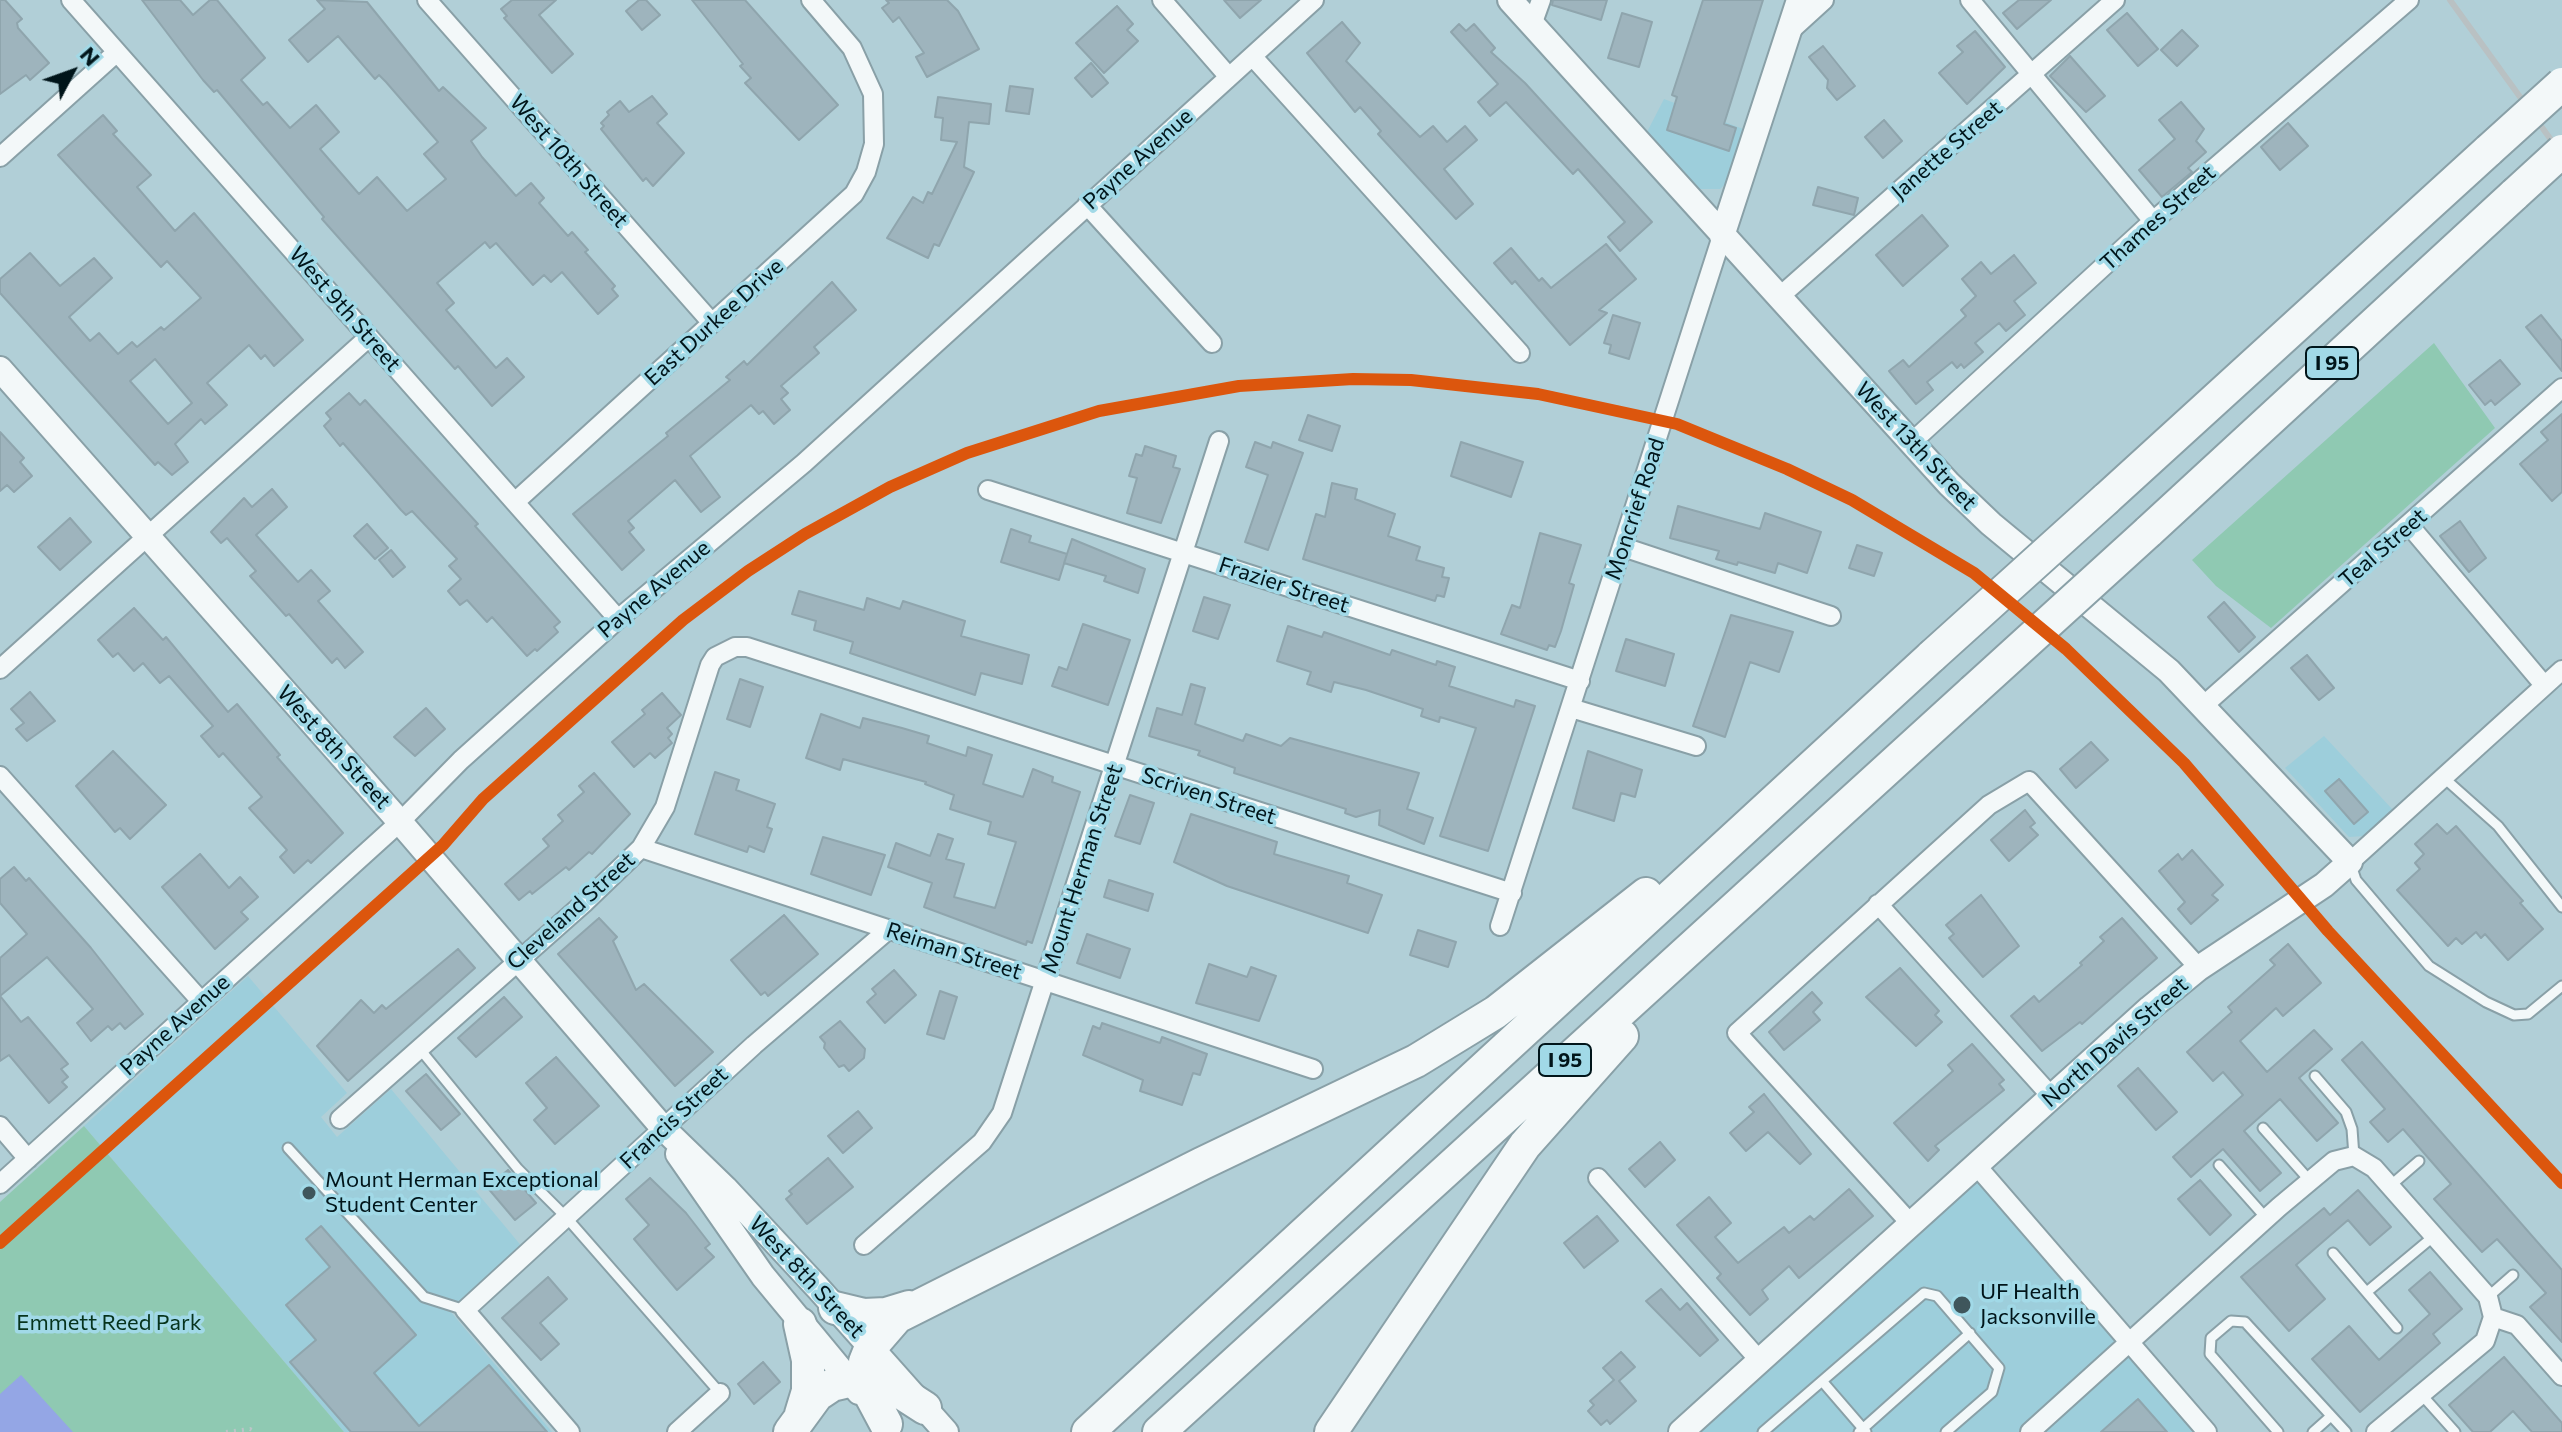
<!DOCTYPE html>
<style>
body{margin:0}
#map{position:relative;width:2562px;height:1432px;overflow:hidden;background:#b1cfd7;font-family:Commissioner,sans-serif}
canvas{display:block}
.north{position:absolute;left:32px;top:32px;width:80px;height:80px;-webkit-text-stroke:6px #a1d9e7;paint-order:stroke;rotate:49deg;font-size:22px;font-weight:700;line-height:32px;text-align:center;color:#01151a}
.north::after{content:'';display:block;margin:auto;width:28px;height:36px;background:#01151a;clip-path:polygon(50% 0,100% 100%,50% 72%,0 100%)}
</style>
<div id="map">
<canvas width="2562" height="1432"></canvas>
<div class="north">N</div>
</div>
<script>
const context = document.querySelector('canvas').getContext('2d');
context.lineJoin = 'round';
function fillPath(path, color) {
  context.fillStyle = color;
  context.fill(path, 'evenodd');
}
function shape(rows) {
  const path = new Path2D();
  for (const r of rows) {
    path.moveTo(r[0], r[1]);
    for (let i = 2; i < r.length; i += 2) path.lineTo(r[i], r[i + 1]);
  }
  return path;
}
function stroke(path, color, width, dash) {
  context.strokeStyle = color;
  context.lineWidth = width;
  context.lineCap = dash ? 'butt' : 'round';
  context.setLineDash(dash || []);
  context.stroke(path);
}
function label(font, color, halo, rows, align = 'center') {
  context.font = font + ' Commissioner,sans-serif';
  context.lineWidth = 7;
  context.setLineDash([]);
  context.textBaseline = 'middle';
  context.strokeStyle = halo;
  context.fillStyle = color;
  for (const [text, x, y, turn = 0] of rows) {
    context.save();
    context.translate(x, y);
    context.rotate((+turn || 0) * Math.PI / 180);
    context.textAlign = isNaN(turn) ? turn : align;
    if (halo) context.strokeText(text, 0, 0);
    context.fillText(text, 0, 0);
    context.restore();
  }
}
const built = shape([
 [1664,99,1743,129,1725,184,1720,189,1698,189,1647,132],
 [2324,736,2393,810,2364,836,2349,837,2285,768],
 [248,976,347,1093,321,1117,337,1137,391,1089,523,1248,450,1311,552,1432,344,1432,84,1126],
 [1977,1177,2200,1432,1694,1432]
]);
const green = shape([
 [2434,343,2495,428,2271,628,2216,586,2192,560],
 [84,1126,344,1432,0,1432,0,1202]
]);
const water = shape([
 [21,1375,73,1432,0,1432,0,1394]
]);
const building = shape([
 [0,0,5,0,22,19,17,23,18,28,49,63,30,80,26,75,0,94,0,0],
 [142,0,180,0,193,15,210,0,217,0,265,58,241,80,263,105,267,102,290,128,316,105,339,132,320,149,359,194,377,177,407,211,446,179,424,154,438,142,386,82,379,75,375,79,338,36,308,62,289,40,325,9,317,0,367,2,439,91,443,87,486,128,471,141,482,157,516,196,531,183,544,198,539,203,568,236,572,232,588,250,585,252,615,286,612,289,618,296,598,314,562,272,551,282,544,275,533,285,496,243,490,248,485,242,437,283,454,303,446,310,496,368,507,358,524,377,492,406,458,366,455,369,322,219,324,217,217,90,214,92,203,80,142,0],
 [512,0,556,0,539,15,573,54,552,73,504,18,507,16,501,9,512,0],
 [639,0,646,0,660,15,642,30,626,11,639,0],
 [692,0,745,0,838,105,799,140,745,83,751,78,740,66,743,64,692,0],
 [886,0,947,0,958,11,979,49,927,77,916,57,924,53,899,17,893,22,882,8,889,3,886,0],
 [1224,0,1261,0,1240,18,1224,0],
 [1553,0,1607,0,1601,20,1552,5,1553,0],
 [1703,0,1763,0,1724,124,1736,128,1729,151,1667,130,1677,97,1672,95,1703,0],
 [2019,0,2051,0,2017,29,2003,13,2019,0],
 [1117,6,1133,24,1127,30,1138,41,1104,73,1076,43,1117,6],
 [1622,13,1652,22,1639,67,1608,58,1622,13],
 [2127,13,2158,49,2138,66,2107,30,2127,13],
 [1342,22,1360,43,1346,61,1420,137,1433,126,1447,142,1465,126,1477,140,1444,169,1473,204,1456,219,1378,134,1381,131,1360,107,1355,112,1307,53,1342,22],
 [1459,24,1466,31,1474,24,1495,48,1491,52,1525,83,1652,222,1620,251,1608,237,1625,222,1578,169,1573,174,1506,102,1490,116,1478,102,1498,84,1451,32,1459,24],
 [2182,30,2198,46,2177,66,2161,50,2182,30],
 [1975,31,2005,67,1967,104,1939,73,1963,52,1957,46,1975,31],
 [1823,46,1855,86,1837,100,1827,88,1828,80,1809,57,1823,46],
 [2070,56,2105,96,2086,112,2050,76,2070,56],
 [1091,63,1108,83,1092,97,1075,78,1091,63],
 [1010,86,1033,89,1029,114,1006,111,1010,86],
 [652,96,667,114,657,123,684,153,653,186,646,178,643,181,601,129,604,126,601,123,609,115,607,112,620,101,629,112,652,96],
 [938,97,991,104,989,124,969,122,964,167,974,172,939,246,934,244,928,258,887,238,913,197,923,203,928,192,932,194,957,142,941,140,943,118,935,117,938,97],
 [2181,102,2204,129,2196,141,2206,152,2188,168,2192,172,2162,197,2139,170,2175,139,2159,120,2181,102],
 [103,115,117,131,113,134,151,175,137,187,175,231,194,213,303,340,274,366,265,355,261,359,249,345,207,383,227,405,205,424,201,419,175,444,188,462,172,475,158,462,155,465,0,293,0,279,30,253,60,286,94,258,112,278,69,317,90,341,99,333,118,354,132,342,137,347,161,327,164,330,201,298,167,261,161,267,58,155,103,115],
 [155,359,192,403,168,424,130,381,155,359],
 [1884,120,1902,141,1883,158,1865,137,1884,120],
 [2288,123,2308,146,2280,170,2261,147,2288,123],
 [1818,187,1858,198,1854,215,1813,205,1818,187],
 [1922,215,1948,246,1903,286,1876,255,1922,215],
 [1606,244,1636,279,1599,310,1607,313,1570,345,1515,281,1512,284,1494,263,1511,248,1539,281,1542,278,1551,288,1606,244],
 [2014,255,2036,283,2014,301,2025,315,2006,331,1999,323,1975,343,1983,352,1964,368,1961,364,1957,368,1952,362,1927,382,1933,390,1916,404,1889,371,1903,360,1909,367,1966,316,1961,310,1976,296,1962,279,1981,262,1991,274,2014,255],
 [832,282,856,310,814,347,819,353,781,386,788,393,781,399,790,410,774,424,763,411,759,414,751,405,690,456,720,497,701,512,675,480,628,521,634,528,629,532,644,550,622,570,573,514,668,436,666,433,730,380,726,377,744,361,747,365,832,282],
 [1613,315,1640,323,1629,359,1609,353,1611,345,1604,343,1613,315],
 [2541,315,2562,341,2562,371,2526,327,2541,315],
 [2500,360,2520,384,2495,405,2491,400,2485,405,2469,385,2500,360],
 [349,393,360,405,365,400,478,524,475,526,560,622,554,627,558,632,537,651,535,649,527,656,492,617,487,622,467,600,460,605,448,591,461,579,449,566,457,559,412,511,406,515,401,510,343,443,340,446,324,426,331,419,326,413,349,393],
 [2562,414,2562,492,2552,501,2520,464,2548,440,2541,432,2562,414],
 [1308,415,1340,426,1332,451,1299,440,1308,415],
 [0,432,24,458,20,462,32,476,14,492,7,485,0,491,0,432],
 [1255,442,1271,448,1273,442,1303,453,1268,550,1245,542,1268,475,1246,467,1255,442],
 [1461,442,1523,462,1511,497,1451,476,1461,442],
 [1145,446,1176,456,1173,467,1180,469,1161,523,1127,513,1137,478,1129,476,1136,454,1142,456,1145,446],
 [1332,483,1357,489,1355,499,1395,514,1388,536,1420,547,1416,560,1444,568,1442,577,1449,578,1444,597,1437,595,1435,601,1303,559,1316,514,1325,517,1332,483],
 [272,489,287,507,256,535,298,582,311,570,330,591,318,601,363,652,345,668,337,658,332,663,289,614,286,616,250,576,256,571,227,538,221,543,211,532,244,498,252,507,272,489],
 [1678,506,1760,529,1765,513,1821,532,1807,573,1778,563,1775,573,1738,562,1737,565,1716,559,1719,551,1670,538,1678,506],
 [70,518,91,542,60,570,38,547,70,518],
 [2460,521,2486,558,2469,572,2440,536,2460,521],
 [367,524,388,548,375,559,354,536,367,524],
 [1011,529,1031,536,1029,542,1067,554,1059,580,1001,562,1011,529],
 [1540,533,1581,545,1569,583,1574,585,1561,631,1555,647,1549,645,1547,650,1501,634,1512,605,1520,608,1540,533],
 [1072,539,1145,569,1138,593,1104,581,1106,576,1064,563,1072,539],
 [1857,545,1882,553,1874,576,1849,568,1857,545],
 [391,550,405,567,393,577,379,560,391,550],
 [799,591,864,610,867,598,900,609,903,601,965,621,961,636,1029,655,1022,684,981,673,975,695,850,653,853,642,814,630,816,621,792,614,799,591],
 [1204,597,1230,605,1218,639,1193,631,1204,597],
 [2224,602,2255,637,2239,652,2208,617,2224,602],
 [134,608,163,640,166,637,228,712,237,704,280,755,277,757,343,833,311,863,308,860,294,873,280,857,287,850,249,808,262,797,223,753,219,757,201,736,213,726,169,676,160,683,143,663,134,671,118,653,113,657,98,640,134,608],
 [1731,615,1793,632,1779,672,1750,662,1725,737,1693,726,1731,615],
 [1083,624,1130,640,1108,705,1052,686,1059,667,1067,670,1083,624],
 [1288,626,1322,637,1324,632,1390,655,1392,650,1436,665,1437,661,1455,667,1449,686,1514,707,1516,700,1535,706,1488,851,1440,836,1476,728,1440,717,1439,722,1421,716,1423,709,1366,690,1334,682,1331,692,1307,684,1311,672,1277,661,1288,626],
 [1626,639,1674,654,1665,686,1616,671,1626,639],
 [2307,655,2334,688,2319,700,2291,668,2307,655],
 [740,679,763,687,750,727,727,719,740,679],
 [1191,684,1205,688,1195,724,1243,741,1246,734,1281,746,1290,738,1419,773,1407,809,1433,818,1424,844,1379,825,1380,810,1356,817,1345,813,1346,809,1234,773,1235,768,1198,755,1200,751,1149,736,1157,708,1182,715,1191,684],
 [30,692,55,721,27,741,16,729,24,723,11,709,30,692],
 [662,693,681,715,667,728,672,734,668,738,672,743,655,758,650,753,634,767,612,742,645,714,642,710,662,693],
 [426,708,445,729,415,756,394,737,426,708],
 [821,714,860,728,863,718,902,728,929,736,927,743,966,756,968,747,992,755,983,784,1023,797,1033,769,1053,777,1052,782,1080,792,1032,943,1027,941,1026,945,924,907,932,883,888,867,896,843,930,856,938,834,953,839,946,859,964,864,954,897,995,908,1016,842,988,834,991,822,950,809,954,795,925,784,926,782,843,759,840,770,806,758,821,714],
 [2091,742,2108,760,2076,788,2060,769,2091,742],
 [113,751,166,805,130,839,120,828,115,832,76,786,113,751],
 [1588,751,1642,770,1635,797,1621,793,1614,821,1573,808,1588,751],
 [715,772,739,780,736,790,775,804,767,827,772,829,764,852,749,846,747,852,695,834,715,772],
 [594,773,630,814,592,854,589,852,569,870,566,867,532,894,530,891,519,900,505,884,549,846,543,839,563,821,558,815,584,792,579,786,594,773],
 [2339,779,2368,812,2354,824,2325,791,2339,779],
 [1130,795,1154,803,1140,844,1115,836,1130,795],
 [2025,810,2035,823,2030,827,2038,835,2009,861,1991,840,2025,810],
 [1191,814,1277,842,1274,854,1349,876,1347,883,1382,895,1368,933,1227,886,1174,862,1191,814],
 [2437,824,2447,834,2456,826,2523,901,2520,903,2543,929,2508,960,2485,934,2481,938,2476,932,2462,944,2456,938,2448,946,2397,890,2420,869,2415,863,2424,854,2415,844,2437,824],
 [823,837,885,855,871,895,811,874,823,837],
 [2192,850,2223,885,2212,895,2218,900,2191,924,2178,909,2185,902,2159,871,2178,854,2182,860,2192,850],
 [200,854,229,888,240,877,258,897,241,912,248,919,215,949,162,887,200,854],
 [14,867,26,881,29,878,91,948,143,1014,125,1029,120,1023,112,1030,108,1026,91,1041,77,1023,93,1009,47,957,0,996,21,1022,28,1017,68,1064,61,1069,68,1077,62,1082,67,1087,49,1103,9,1055,0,1061,0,958,27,934,0,903,0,879,14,867],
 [1109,880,1153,894,1148,911,1104,897,1109,880],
 [1981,895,2019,946,1983,977,1949,938,1954,934,1946,925,1981,895],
 [784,915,818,954,768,996,765,992,761,995,731,960,784,915],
 [599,918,617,937,613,941,636,990,644,984,713,1052,675,1086,558,954,599,918],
 [2122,918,2157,958,2082,1024,2080,1022,2042,1051,2011,1016,2034,996,2039,1002,2082,965,2080,963,2104,941,2100,937,2122,918],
 [1418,930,1456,942,1448,967,1410,955,1418,930],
 [1087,934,1130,949,1120,978,1077,963,1087,934],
 [2288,944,2321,983,2283,1016,2276,1008,2240,1041,2267,1072,2314,1030,2332,1049,2299,1078,2338,1123,2317,1141,2280,1099,2244,1131,2281,1173,2260,1191,2223,1149,2191,1177,2173,1157,2243,1095,2223,1072,2213,1081,2187,1052,2232,1012,2228,1007,2275,965,2270,960,2288,944],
 [458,949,475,968,348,1081,317,1046,361,1000,374,1013,382,1005,386,1009,458,949],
 [1209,964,1247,977,1251,967,1276,976,1259,1021,1196,1003,1209,964],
 [1900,968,1939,1011,1935,1015,1942,1022,1916,1046,1866,997,1900,968],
 [894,970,916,995,885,1023,867,1002,876,994,872,989,894,970],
 [940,991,957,997,944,1039,927,1034,940,991],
 [1812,992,1822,1003,1813,1012,1820,1020,1784,1050,1769,1032,1812,992],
 [504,997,522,1017,476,1057,458,1038,504,997],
 [840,1021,865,1049,864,1058,849,1071,844,1065,839,1067,824,1048,825,1043,820,1037,840,1021],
 [1102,1023,1160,1043,1162,1037,1207,1054,1200,1075,1193,1073,1182,1105,1140,1091,1143,1080,1083,1055,1093,1026,1100,1029,1102,1023],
 [2362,1042,2562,1270,2562,1342,2530,1307,2546,1293,2497,1239,2482,1252,2434,1199,2451,1184,2403,1129,2388,1142,2370,1122,2385,1109,2342,1060,2362,1042],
 [1972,1044,2004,1080,1999,1084,2004,1090,1935,1146,1939,1150,1928,1161,1894,1123,1953,1071,1948,1065,1972,1044],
 [556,1057,599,1106,555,1144,534,1120,547,1108,526,1083,556,1057],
 [2138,1068,2177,1112,2156,1130,2118,1086,2138,1068],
 [426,1074,460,1114,441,1130,406,1091,426,1074],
 [1764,1094,1811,1154,1800,1164,1768,1132,1746,1151,1730,1133,1754,1112,1749,1107,1764,1094],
 [858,1111,872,1128,843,1153,828,1136,858,1111],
 [1660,1142,1675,1160,1645,1187,1629,1169,1660,1142],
 [828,1158,853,1187,807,1224,786,1199,792,1194,789,1191,828,1158],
 [508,1170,536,1203,515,1220,487,1187,508,1170],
 [650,1178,686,1213,710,1244,705,1248,714,1257,677,1290,634,1239,649,1225,626,1199,650,1178],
 [2200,1180,2231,1215,2210,1235,2178,1199,2200,1180],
 [1849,1189,1873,1216,1799,1278,1789,1266,1762,1290,1768,1299,1750,1315,1717,1278,1721,1274,1677,1225,1709,1197,1731,1223,1715,1237,1738,1263,1784,1227,1789,1233,1810,1216,1814,1220,1849,1189],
 [2358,1190,2391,1227,2370,1245,2348,1220,2296,1265,2325,1299,2289,1331,2241,1277,2324,1208,2330,1215,2358,1190],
 [1597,1216,1618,1241,1584,1268,1564,1243,1597,1216],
 [321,1226,416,1335,374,1373,419,1426,489,1365,547,1432,351,1432,290,1362,316,1340,286,1305,330,1267,306,1239,321,1226],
 [2430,1272,2462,1309,2433,1334,2440,1343,2360,1412,2312,1359,2349,1326,2379,1360,2430,1314,2409,1290,2430,1272],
 [548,1277,567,1299,540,1323,559,1344,541,1360,502,1318,548,1277],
 [1661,1289,1680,1310,1687,1303,1718,1340,1700,1356,1646,1301,1661,1289],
 [1621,1352,1635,1367,1619,1381,1636,1401,1610,1424,1607,1420,1601,1425,1588,1411,1594,1405,1590,1401,1614,1380,1603,1368,1621,1352],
 [2504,1357,2562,1423,2562,1432,2532,1432,2513,1411,2490,1432,2473,1432,2449,1405,2504,1357],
 [763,1362,780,1382,754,1404,738,1384,763,1362],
 [2138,1399,2167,1432,2101,1432,2138,1399]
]);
const path = shape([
 [226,1432,250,1429,256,1432]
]);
const lane = shape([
 [2443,777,2498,826,2562,907],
 [2351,865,2356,880,2429,966,2486,1002,2514,1015,2528,1014,2562,986],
 [419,1048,518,1169,566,1217,720,1393],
 [2315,1076,2346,1112,2352,1129,2354,1156],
 [2263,1128,2310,1181],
 [288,1148,424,1297,465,1310],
 [2219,1165,2266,1218],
 [2390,1186,2419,1161],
 [2333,1253,2397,1328],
 [2368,1291,2434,1236],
 [2488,1297,2513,1275],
 [1822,1381,1866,1432],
 [2421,1394,2455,1432],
 [1763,1432,1924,1293,1937,1296,1999,1368,1992,1392,1946,1432],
 [1859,1432,1970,1333],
 [2278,1432,2210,1354,2211,1338,2231,1321,2245,1322,2346,1432],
 [2313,1432,2331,1416]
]);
const street = shape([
 [71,0,618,619],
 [427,0,712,323],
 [1162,0,1229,77],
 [1970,0,2153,221],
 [1532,25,1541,0],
 [1790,31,1824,0],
 [1253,57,1520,353],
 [0,157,117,52],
 [1087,205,1212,343],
 [1778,298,2115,0],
 [1912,442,2153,221,2409,0],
 [988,490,1580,681],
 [515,502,854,194,866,172,874,144,873,94,852,48,811,0],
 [2409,525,2544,685],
 [1623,547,1831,616],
 [0,669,369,337],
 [2203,706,2562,388],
 [1571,708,1696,746],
 [0,776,200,1000],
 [641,848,1313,1069],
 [2350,862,2562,670],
 [1878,904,2051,1096],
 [1500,926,1722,236],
 [340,1119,584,903,641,848,665,807,710,665,715,657,735,647,747,647,1512,893],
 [0,1126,28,1159],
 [1976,1165,2207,1432],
 [1598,1178,1760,1361],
 [0,1184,400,822,461,760,618,619,804,463,1314,0],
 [1911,1224,1737,1033,1989,805,2029,781,2199,968],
 [864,1245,982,1142,1002,1113,1219,441],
 [2493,1317,2517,1325,2562,1376],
 [570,1432,465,1310,754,1045,888,930],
 [677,1432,720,1393],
 [2030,1432,2279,1207,2334,1161,2354,1156,2374,1168,2488,1297,2493,1317],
 [2376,1432,2485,1341,2493,1317]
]);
const secondary = shape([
 [1510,0,1949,484,1991,524,2169,671,2350,862,2324,885,2199,968,2150,1008,1681,1432],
 [1722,236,1799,0],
 [0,369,400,822,663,1128,725,1188,818,1288,946,1432],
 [678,1154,763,1276,859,1392]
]);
const highway = shape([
 [2106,499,2489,150],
 [2148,532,2515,194],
 [835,1308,864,1315,886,1314,909,1307],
 [800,1324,808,1360,808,1391,801,1414],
 [886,1424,870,1394,865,1362,871,1347,897,1317,1201,1164,1416,1061,1496,1012,1646,894],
 [790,1432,817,1395,832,1385,866,1377,883,1381,925,1408],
 [1088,1432,1932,656],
 [1159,1432,1973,691],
 [1331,1432,1525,1145,1622,1036]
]);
const rail = shape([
 [2450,0,2562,155]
]);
const highwayBridge = shape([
 [2489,150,2562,84],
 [2515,194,2562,151],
 [1932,656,2106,499],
 [1973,691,2148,532]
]);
const cycleway = shape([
 [0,1243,443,845,483,799,683,620,748,571,805,534,890,487,967,453,1099,411,1239,386,1353,379,1411,380,1538,394,1677,424,1787,469,1852,500,1974,573,2066,649,2184,763,2328,931,2562,1183]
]);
const markers = [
 [309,1193,8,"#3f565c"],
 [1962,1305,10,"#3f565c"]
];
const shields = [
 [2332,363,52],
 [1565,1060,52]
];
const shieldNames = [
 ["I 95",2332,363],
 ["I 95",1565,1060]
];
const streetNames = [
 ["Janette Street",1947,150,-41],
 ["Payne Avenue",1138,159,-42],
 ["West 10th Street",569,161,49],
 ["Thames Street",2158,218,-42],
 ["West 9th Street",345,309,49],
 ["East Durkee Drive",714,322,-42],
 ["West 13th Street",1916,446,47],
 ["Moncrief Road",1635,509,-72],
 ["Teal Street",2383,548,-41],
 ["Frazier Street",1284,585,18],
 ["Payne Avenue",654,589,-40],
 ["West 8th Street",334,747,48],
 ["Scriven Street",1209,796,18],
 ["Mount Herman Street",1082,869,-72],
 ["Cleveland Street",571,911,-42],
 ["Reiman Street",954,951,18],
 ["Payne Avenue",175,1025,-42],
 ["North Davis Street",2115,1042,-41],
 ["Francis Street",674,1118,-43],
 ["West 8th Street",807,1277,47]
];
const poiNames = [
 ["Mount Herman Exceptional",325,1180],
 ["Student Center",325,1205],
 ["UF Health",1980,1292],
 ["Jacksonville",1980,1317]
];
const parkNames = [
 ["Emmett Reed Park",109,1323]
];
fillPath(built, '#9dcedb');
fillPath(green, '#8fc9b2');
fillPath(water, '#94a6e5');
fillPath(building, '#9eb4bd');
stroke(building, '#8fa5ad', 2);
stroke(lane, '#89a0a7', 13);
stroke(street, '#89a0a7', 22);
stroke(secondary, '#89a0a7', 28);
stroke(highway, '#89a0a7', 36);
stroke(path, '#bcc5c8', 4, [2, 6]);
stroke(lane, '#f3f8f9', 9);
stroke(street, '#f3f8f9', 18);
stroke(secondary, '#f3f8f9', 24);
stroke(highway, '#f3f8f9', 32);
stroke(rail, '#b9c1c3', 6);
stroke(highwayBridge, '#89a0a7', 36, []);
stroke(highwayBridge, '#f3f8f9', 32);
stroke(cycleway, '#dc560d', 12);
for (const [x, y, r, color] of markers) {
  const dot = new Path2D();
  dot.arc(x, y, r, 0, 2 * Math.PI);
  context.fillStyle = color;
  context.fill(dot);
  stroke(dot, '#a1d9e7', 3);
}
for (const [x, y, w] of shields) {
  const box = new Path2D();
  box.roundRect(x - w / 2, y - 16, w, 32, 6);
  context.fillStyle = '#a1d9e7';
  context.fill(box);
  stroke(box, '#01151a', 2);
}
label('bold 20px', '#01151a', null, shieldNames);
label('22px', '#01151a', '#a1d9e7', streetNames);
label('22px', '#01151a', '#a1d9e7', poiNames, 'left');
label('22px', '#06331c', '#a1d9e7', parkNames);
</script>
